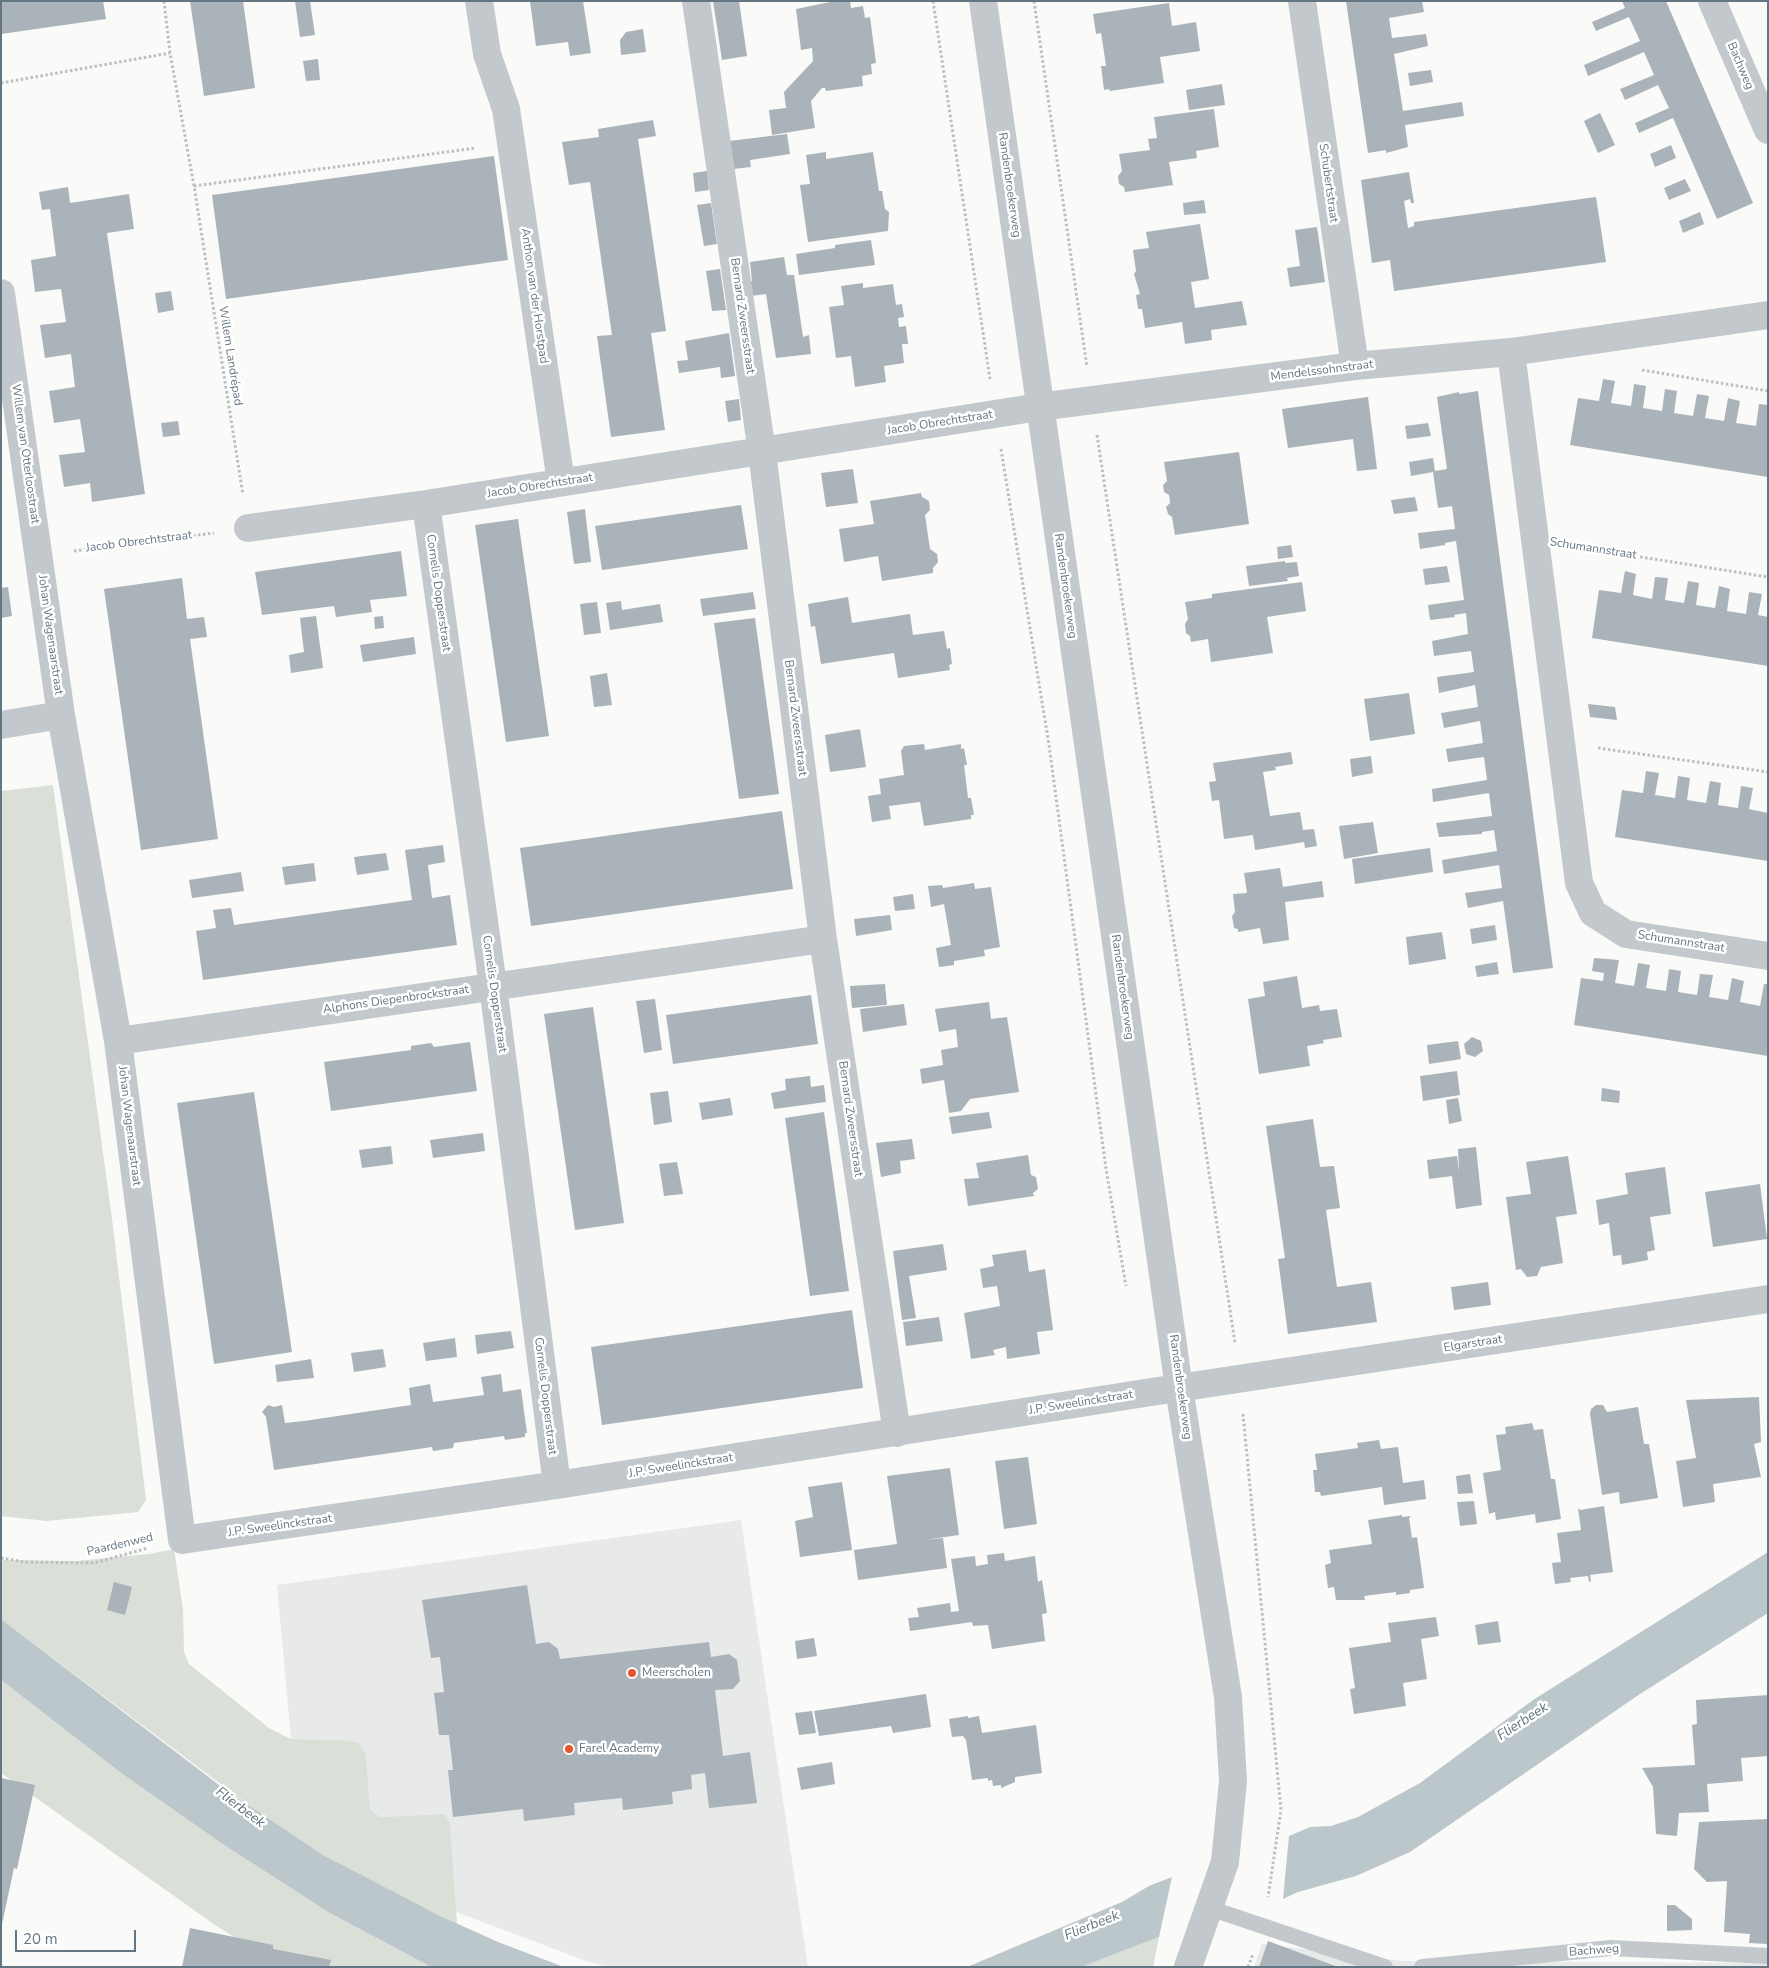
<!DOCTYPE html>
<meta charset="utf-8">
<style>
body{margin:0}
#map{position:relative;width:1769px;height:1968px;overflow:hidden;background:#fafaf8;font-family:"Nunito Sans",sans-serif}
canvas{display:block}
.frame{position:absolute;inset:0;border:2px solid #657683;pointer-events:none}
.scale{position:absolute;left:15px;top:1930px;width:121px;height:22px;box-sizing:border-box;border:2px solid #657683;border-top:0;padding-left:6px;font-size:15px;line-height:18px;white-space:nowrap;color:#657683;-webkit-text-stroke:4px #fff;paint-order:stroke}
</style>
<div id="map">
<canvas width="1769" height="1968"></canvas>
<div class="frame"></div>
<div class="scale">20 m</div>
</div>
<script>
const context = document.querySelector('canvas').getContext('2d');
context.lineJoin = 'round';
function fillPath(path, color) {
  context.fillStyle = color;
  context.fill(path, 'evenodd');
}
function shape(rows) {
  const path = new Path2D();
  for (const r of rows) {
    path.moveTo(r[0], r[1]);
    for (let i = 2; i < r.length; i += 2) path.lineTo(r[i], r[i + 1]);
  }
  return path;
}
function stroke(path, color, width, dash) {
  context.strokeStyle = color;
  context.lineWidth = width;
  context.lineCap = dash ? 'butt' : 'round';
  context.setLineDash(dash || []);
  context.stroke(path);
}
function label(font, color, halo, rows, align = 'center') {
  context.font = font + ' "Nunito Sans",sans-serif';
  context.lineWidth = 5;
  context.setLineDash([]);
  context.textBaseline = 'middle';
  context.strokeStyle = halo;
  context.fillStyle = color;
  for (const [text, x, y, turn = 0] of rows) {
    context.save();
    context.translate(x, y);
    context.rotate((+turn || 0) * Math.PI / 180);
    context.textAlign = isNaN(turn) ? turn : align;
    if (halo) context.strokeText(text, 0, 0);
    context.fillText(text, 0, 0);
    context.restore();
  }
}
const built = shape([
 [741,1520,808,1967,608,1967,589,1962,456,1912,450,1824,445,1814,380,1817,370,1809,366,1755,344,1740,291,1739,277,1585],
 [1262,1944,1402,1961,1768,1963,1768,1967,1254,1967]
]);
const green = shape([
 [53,785,112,1219,146,1500,138,1512,47,1521,1,1516,1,791],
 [174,1549,183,1609,184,1652,189,1664,269,1728,291,1739,344,1740,359,1743,366,1755,370,1809,380,1817,445,1814,450,1823,457,1924,384,1889,323,1855,271,1822,1,1619,1,1560,76,1561,150,1554],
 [1,1680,121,1773,221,1843,328,1912,431,1967,281,1967,215,1925,1,1773],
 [1159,1937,1153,1967,1081,1967]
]);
const water = shape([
 [1768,1552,1768,1613,1640,1694,1410,1852,1356,1876,1298,1892,1283,1899,1289,1836,1310,1827,1331,1826,1358,1817,1420,1783,1533,1700],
 [1,1619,227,1791,323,1855,438,1915,498,1942,564,1967,431,1967,328,1912,221,1843,121,1773,1,1680],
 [1172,1877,1159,1937,1081,1967,967,1967,1122,1902,1149,1886]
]);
const building = shape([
 [1,1,103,1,106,19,1,34],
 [190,1,243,1,255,88,204,96],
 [295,1,310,1,315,35,300,37],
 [530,1,583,1,591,53,570,56,568,42,536,46],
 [713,1,739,1,747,56,722,60],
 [835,1,850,1,851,8,863,6,865,18,870,17,876,63,871,64,872,74,862,76,863,86,826,91,825,88,822,88,811,101,815,128,772,135,769,110,786,108,784,92,813,61,812,48,801,50,796,9],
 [1346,1,1422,1,1424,12,1389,18,1392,38,1426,34,1428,46,1394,54,1403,111,1462,102,1464,116,1405,125,1408,147,1386,153,1386,150,1368,153],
 [1622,1,1666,1,1753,203,1717,219,1673,118,1639,133,1635,123,1669,108,1658,85,1625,100,1620,89,1654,75,1644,52,1588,76,1584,65,1640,41,1629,17,1596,31,1592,22,1625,8],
 [1169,3,1172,26,1196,22,1200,51,1160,57,1164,83,1110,91,1109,89,1104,90,1101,66,1106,66,1104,52,1101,33,1096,34,1093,14],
 [643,29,646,52,621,55,620,40,626,32],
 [318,59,320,80,306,81,303,61],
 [1431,70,1433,82,1410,86,1408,73],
 [1222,84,1225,105,1189,110,1186,90],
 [1214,109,1219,147,1196,151,1197,158,1169,162,1173,185,1125,192,1124,187,1119,184,1118,176,1122,171,1119,154,1150,150,1148,139,1157,138,1154,117],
 [1600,113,1615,145,1598,153,1584,121],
 [653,120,656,136,638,139,666,331,651,333,665,430,611,437,597,336,612,335,590,182,569,185,562,142,599,137,598,129],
 [787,134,790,154,750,160,751,167,733,169,729,141],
 [1671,145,1676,158,1655,167,1650,154],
 [826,152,826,159,873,152,879,191,882,191,885,209,889,212,888,231,808,242,800,185,810,184,806,155],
 [494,156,508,260,226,299,212,195],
 [707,171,709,190,695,192,693,173],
 [1409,172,1414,203,1411,203,1410,199,1404,201,1408,228,1414,226,1414,222,1596,197,1606,262,1394,291,1390,260,1372,263,1361,180],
 [1685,179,1691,191,1669,200,1664,188],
 [68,187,70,203,129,194,134,229,107,233,145,494,92,502,90,483,64,487,59,455,85,452,80,419,54,423,49,391,75,387,71,354,45,358,40,325,66,322,61,289,35,292,31,260,56,256,50,209,42,210,39,192],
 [1204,200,1206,213,1184,215,1183,203],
 [711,203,717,244,704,246,697,205],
 [1700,212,1704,224,1683,233,1679,221],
 [1200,224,1209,279,1191,282,1195,308,1242,301,1247,325,1211,330,1212,340,1185,344,1182,322,1145,328,1142,309,1138,309,1136,295,1140,294,1134,274,1136,271,1133,250,1149,248,1146,232],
 [1317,227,1325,282,1290,287,1287,268,1300,266,1295,230],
 [871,240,875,265,799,275,796,254,835,248,835,245],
 [784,257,787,275,794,275,803,337,809,335,811,354,776,358,766,294,751,296,749,281,752,281,750,262],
 [720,269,726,310,712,311,706,271],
 [863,283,863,288,893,284,896,305,902,304,904,317,898,318,899,327,906,326,908,344,902,344,904,363,884,366,886,382,855,387,851,356,836,358,829,307,844,305,841,286],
 [171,291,174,310,158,313,155,293],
 [729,333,735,376,721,378,720,367,679,373,677,361,688,360,685,341],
 [1603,379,1615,381,1611,403,1631,406,1634,384,1646,386,1643,408,1662,411,1665,389,1677,391,1674,413,1693,416,1697,394,1709,396,1705,418,1724,421,1728,398,1740,401,1736,423,1756,426,1759,404,1768,405,1768,477,1570,445,1578,398,1599,401],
 [1478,391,1553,968,1513,973,1503,901,1468,908,1465,893,1502,888,1499,865,1444,874,1442,860,1497,851,1494,830,1482,832,1482,834,1439,837,1436,823,1492,816,1489,793,1433,802,1432,789,1487,780,1484,757,1448,762,1446,749,1483,743,1480,721,1444,728,1441,713,1478,707,1475,685,1439,693,1437,677,1474,672,1471,651,1434,656,1432,641,1468,634,1466,613,1454,615,1455,617,1430,620,1428,605,1464,600,1456,541,1445,543,1445,545,1420,549,1418,533,1455,529,1452,506,1438,508,1433,472,1411,476,1409,462,1433,458,1435,471,1447,469,1437,397,1459,392,1459,394],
 [1368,397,1377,469,1357,471,1353,439,1288,448,1282,409],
 [739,399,741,420,728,422,725,401],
 [178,421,180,435,163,437,161,423],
 [1428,423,1431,436,1407,439,1405,426],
 [1239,452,1249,524,1175,535,1172,517,1168,514,1166,507,1170,503,1169,495,1164,492,1163,485,1167,481,1164,462],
 [853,469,858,503,826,507,821,473],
 [921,493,922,497,929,501,930,510,925,515,930,549,937,554,938,562,933,568,933,573,882,581,878,556,844,562,839,529,874,524,870,501],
 [1415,497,1418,511,1394,514,1391,500],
 [741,505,748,549,602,570,595,526],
 [585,509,591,562,574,564,567,512],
 [518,519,549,736,506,742,475,525],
 [1291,545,1293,557,1278,559,1277,547],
 [401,551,407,596,370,600,372,612,336,617,334,606,262,615,255,572],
 [1285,561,1285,563,1297,562,1299,576,1287,578,1288,581,1249,586,1246,566],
 [1447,566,1450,582,1425,585,1423,569],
 [1625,571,1636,574,1633,595,1652,599,1655,577,1668,578,1665,600,1684,603,1688,581,1699,583,1696,605,1715,608,1719,586,1730,589,1727,611,1746,614,1749,592,1762,594,1758,615,1768,617,1768,666,1592,638,1599,590,1621,593],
 [182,578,187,619,204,617,207,637,190,639,218,839,141,850,104,589],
 [1302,582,1306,611,1267,617,1273,653,1211,662,1208,639,1191,642,1190,636,1186,633,1185,624,1188,619,1185,602,1212,598,1212,594],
 [8,587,12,616,1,618,1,588],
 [753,592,756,609,703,616,700,599],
 [848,597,852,623,910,614,913,635,944,631,947,649,950,648,952,664,949,665,950,670,898,678,894,653,821,664,815,626,811,627,808,604],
 [621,601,622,610,660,604,663,622,610,630,606,603],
 [597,602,601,633,584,635,580,604],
 [316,616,323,668,291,673,289,655,304,652,300,618],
 [383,616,384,628,375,629,374,617],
 [755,618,779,794,739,799,714,623],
 [414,637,416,654,363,662,360,645],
 [607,673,612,705,594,707,590,676],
 [1409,693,1415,734,1370,741,1364,699],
 [1588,704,1615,707,1617,720,1590,717],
 [860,729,866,767,830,772,825,735],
 [924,744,925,750,961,744,961,749,964,748,967,765,964,765,968,798,971,798,974,815,971,815,971,819,924,826,920,802,889,806,891,819,872,822,868,796,881,794,879,779,904,775,901,751,904,746],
 [1291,752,1293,764,1275,767,1276,770,1263,772,1270,816,1300,812,1303,830,1314,829,1317,846,1305,848,1304,842,1255,850,1253,835,1224,839,1219,800,1212,801,1209,782,1216,781,1213,763],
 [1371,756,1373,773,1352,777,1350,759],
 [1646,771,1659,773,1655,795,1675,798,1678,776,1690,778,1687,800,1706,803,1710,781,1721,783,1718,805,1738,808,1741,786,1753,788,1749,809,1768,813,1768,861,1615,837,1622,790,1643,793],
 [782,811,793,889,531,926,520,848],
 [1373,822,1378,853,1344,859,1339,826],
 [443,845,445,862,428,865,432,898,450,895,457,945,203,980,196,931,216,928,213,910,231,908,234,925,412,900,405,850],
 [1430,848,1433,872,1355,884,1352,859],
 [386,853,389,870,357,875,354,857],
 [314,863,316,881,285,885,282,867],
 [1280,868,1283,887,1322,881,1324,897,1285,902,1289,940,1263,944,1260,928,1238,932,1238,929,1234,928,1232,916,1235,912,1233,894,1247,893,1244,873],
 [241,872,244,891,192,898,189,880],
 [974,883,975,889,991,887,1000,947,984,950,985,956,954,961,954,965,939,967,936,948,951,945,944,904,931,907,928,886,942,885,943,888],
 [913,894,915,909,895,911,893,897],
 [890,915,892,930,856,936,854,919],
 [1495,925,1497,940,1472,944,1470,929],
 [1442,932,1446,959,1409,965,1406,937],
 [1594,958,1619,960,1615,983,1634,986,1638,963,1650,965,1646,988,1666,991,1669,969,1681,971,1678,992,1697,995,1700,974,1713,975,1709,997,1728,1000,1732,978,1744,981,1740,1002,1760,1006,1764,984,1768,984,1768,1056,1574,1025,1581,978,1603,981,1604,973,1592,971],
 [1497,962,1499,974,1477,977,1475,966],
 [1297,976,1302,1008,1319,1005,1320,1011,1337,1009,1342,1037,1323,1040,1324,1043,1307,1046,1310,1066,1259,1074,1248,999,1265,996,1263,982],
 [885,984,887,1005,852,1008,850,986],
 [811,995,818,1044,673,1064,666,1015],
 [655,999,662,1050,644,1053,636,1001],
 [989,1002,991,1019,1007,1017,1019,1092,970,1099,961,1111,949,1113,944,1080,922,1084,920,1069,943,1065,941,1050,958,1047,956,1029,939,1032,935,1009],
 [904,1004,907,1025,863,1032,860,1009],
 [593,1007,624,1223,575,1230,544,1014],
 [1472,1037,1481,1041,1483,1051,1475,1057,1466,1054,1464,1044],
 [1458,1041,1461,1059,1429,1064,1427,1045],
 [470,1042,477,1091,331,1111,324,1062,411,1050,411,1046,431,1043,434,1047],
 [1457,1071,1460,1095,1423,1101,1420,1076],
 [810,1076,811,1087,824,1085,826,1102,774,1109,771,1093,786,1090,785,1079],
 [1602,1088,1620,1091,1619,1103,1601,1101],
 [668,1091,672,1122,654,1125,650,1093],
 [254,1092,292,1352,214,1364,177,1103],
 [730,1098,733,1115,702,1120,699,1103],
 [1458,1098,1462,1121,1449,1124,1446,1100],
 [824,1112,849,1291,810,1296,785,1118],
 [989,1112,992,1128,952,1134,949,1117],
 [1313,1119,1320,1167,1334,1166,1340,1208,1326,1210,1337,1287,1371,1282,1377,1322,1288,1334,1278,1259,1285,1258,1266,1126],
 [483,1133,485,1151,433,1158,430,1140],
 [912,1139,915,1159,900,1161,901,1173,881,1177,876,1143],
 [391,1146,393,1164,362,1168,359,1150],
 [1476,1147,1482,1205,1456,1209,1452,1176,1429,1179,1427,1160,1457,1156,1459,1172,1458,1149],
 [1028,1155,1031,1175,1036,1177,1038,1189,1033,1193,1034,1196,968,1206,964,1179,979,1178,976,1163],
 [1568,1156,1577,1214,1556,1217,1563,1263,1541,1267,1537,1276,1527,1277,1521,1269,1516,1270,1506,1197,1531,1194,1526,1162],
 [677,1162,683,1194,664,1196,659,1164],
 [1665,1167,1671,1214,1650,1217,1655,1250,1647,1252,1648,1260,1622,1265,1621,1255,1613,1256,1609,1223,1599,1225,1596,1200,1628,1194,1625,1173],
 [1760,1184,1767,1239,1713,1247,1705,1192],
 [943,1244,947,1270,909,1276,916,1318,902,1320,893,1251],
 [1026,1250,1029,1272,1045,1269,1053,1330,1037,1332,1040,1354,1007,1359,1006,1347,993,1350,995,1355,971,1359,964,1313,1000,1306,997,1286,983,1288,980,1269,994,1266,992,1255],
 [1488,1282,1491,1305,1454,1310,1451,1287],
 [852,1310,863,1388,602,1425,591,1347],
 [939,1317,943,1341,906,1346,903,1322],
 [511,1331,514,1348,477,1354,475,1335],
 [455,1338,457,1357,426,1361,423,1343],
 [383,1349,386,1367,354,1372,351,1353],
 [311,1359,314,1378,277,1382,275,1365],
 [501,1374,503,1392,521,1389,527,1433,525,1433,525,1437,505,1440,504,1436,454,1443,453,1448,433,1451,432,1447,274,1470,266,1417,262,1412,268,1405,274,1407,282,1405,285,1423,304,1421,411,1405,409,1388,430,1384,433,1402,484,1395,481,1377],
 [1759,1397,1761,1442,1754,1444,1761,1477,1713,1484,1715,1502,1683,1507,1676,1461,1696,1458,1686,1400],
 [1596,1405,1603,1405,1607,1412,1638,1407,1644,1444,1649,1444,1658,1498,1620,1504,1619,1492,1602,1495,1590,1414,1591,1409],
 [1532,1423,1534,1430,1543,1429,1551,1479,1555,1479,1561,1519,1536,1523,1535,1514,1496,1520,1495,1512,1489,1514,1483,1473,1501,1470,1496,1435,1506,1434,1505,1427],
 [1379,1440,1381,1449,1398,1447,1403,1483,1424,1480,1426,1499,1384,1505,1382,1487,1321,1496,1320,1492,1315,1492,1313,1470,1317,1470,1315,1454,1358,1448,1357,1443],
 [1028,1457,1037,1524,1004,1529,995,1461],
 [950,1468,959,1535,924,1540,943,1538,947,1568,858,1580,854,1550,897,1544,887,1476],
 [1470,1474,1473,1493,1458,1494,1456,1476],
 [842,1482,852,1550,800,1557,795,1521,813,1517,808,1487],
 [1474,1501,1477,1524,1460,1526,1457,1502],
 [1604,1506,1613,1572,1590,1575,1591,1581,1589,1582,1588,1576,1570,1578,1571,1582,1555,1584,1552,1563,1561,1562,1557,1533,1581,1530,1578,1508,1580,1510],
 [1402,1515,1402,1517,1411,1516,1409,1518,1412,1538,1417,1537,1424,1588,1410,1590,1410,1593,1396,1595,1396,1592,1364,1596,1365,1600,1336,1600,1334,1587,1328,1588,1325,1565,1331,1563,1329,1550,1372,1544,1368,1520],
 [1004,1553,1005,1561,1035,1556,1038,1582,1042,1580,1047,1613,1042,1614,1045,1641,992,1649,988,1625,973,1626,972,1622,910,1631,908,1618,919,1617,917,1608,950,1603,951,1612,959,1611,951,1559,975,1556,976,1566,988,1564,987,1555],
 [114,1582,132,1587,125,1615,107,1610],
 [527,1585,536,1644,549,1642,558,1649,560,1659,709,1642,711,1657,729,1654,737,1660,740,1681,733,1689,715,1690,723,1756,750,1752,757,1803,709,1808,705,1773,691,1775,692,1789,672,1792,673,1804,623,1810,622,1798,574,1803,575,1815,524,1821,523,1809,453,1817,448,1770,453,1770,449,1735,439,1735,434,1693,444,1692,440,1657,431,1658,422,1600],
 [1436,1617,1439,1636,1421,1639,1427,1679,1403,1683,1406,1706,1354,1714,1350,1689,1355,1688,1349,1648,1391,1642,1388,1623],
 [1498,1621,1501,1642,1478,1645,1475,1625],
 [814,1638,817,1656,797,1659,795,1641],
 [926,1694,931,1727,893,1733,891,1726,819,1736,814,1711],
 [1768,1695,1768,1756,1741,1758,1743,1781,1707,1784,1709,1812,1679,1813,1677,1836,1656,1834,1653,1787,1642,1768,1695,1765,1692,1725,1697,1724,1696,1700],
 [812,1711,816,1733,799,1735,795,1713],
 [968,1716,968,1718,979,1716,982,1733,1036,1725,1042,1773,1015,1777,1015,1782,1001,1788,1001,1785,993,1786,992,1780,988,1781,988,1778,972,1780,966,1740,963,1736,952,1737,949,1719],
 [832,1762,835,1784,801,1790,797,1768],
 [1,1778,35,1785,17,1869,14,1868,2,1924],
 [1768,1819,1768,1944,1749,1943,1750,1934,1724,1932,1727,1881,1707,1882,1694,1869,1699,1822],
 [1667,1905,1675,1905,1692,1919,1692,1930,1667,1931],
 [190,1928,273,1945,273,1949,331,1960,329,1967,182,1967],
 [1268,1941,1338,1967,1259,1967]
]);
const path = shape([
 [164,1,170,53,194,186,243,495],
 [933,1,990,379],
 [1034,1,1087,367],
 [1,83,170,53],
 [194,186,476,148],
 [1642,370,1768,391],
 [1097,435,1235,1343],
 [1001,449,1049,745,1106,1169,1126,1286],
 [1571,546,1768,577],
 [74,551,214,533],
 [1598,748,1768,772],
 [1243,1414,1281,1810,1268,1897],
 [1,1558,25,1562,94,1563,148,1548],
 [1248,1967,1253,1954]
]);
const lane = shape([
 [1209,1908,1385,1967],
 [1422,1967,1611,1948,1768,1956]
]);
const street = shape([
 [479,1,487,54,506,109,561,482],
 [696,1,762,452,823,939,897,1433],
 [983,1,1179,1388,1228,1697,1233,1781,1225,1862,1188,1967],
 [1302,1,1355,366],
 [1712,1,1768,130],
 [1,293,61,715,118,1041,182,1540,557,1485,1145,1393,1768,1299],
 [1511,352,1579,883,1593,913,1626,934,1768,956],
 [426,504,493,986,557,1485],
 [248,528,426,504,1039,407,1355,366,1511,352,1768,315],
 [1,725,61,715],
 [118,1041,823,939]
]);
const markers = [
 [632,1673,5,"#e4572e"],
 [569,1749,5,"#e4572e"]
];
const streetNames = [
 ["Bachweg",1740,66,67],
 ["Schubertstraat",1328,183,82],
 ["Randenbroekerweg",1009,185,82],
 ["Anthon van der Horstpad",534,296,82],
 ["Bernard Zweersstraat",742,316,82],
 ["Willem Landrépad",230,356,81],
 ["Mendelssohnstraat",1322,371,-7],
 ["Jacob Obrechtstraat",940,423,-9],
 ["Willem van Otterloostraat",25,454,82],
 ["Jacob Obrechtstraat",540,486,-9],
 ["Jacob Obrechtstraat",139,542,-7],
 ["Schumannstraat",1593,549,9],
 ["Randenbroekerweg",1065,586,82],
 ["Cornelis Dopperstraat",438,593,82],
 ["Johan Wagenaarstraat",50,635,82],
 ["Bernard Zweersstraat",795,718,83],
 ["Schumannstraat",1681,942,9],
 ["Randenbroekerweg",1122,987,82],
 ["Cornelis Dopperstraat",494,994,82],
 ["Alphons Diepenbrockstraat",396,1000,-8],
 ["Bernard Zweersstraat",850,1119,82],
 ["Johan Wagenaarstraat",129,1126,83],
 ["Elgarstraat",1473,1344,-9],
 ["Randenbroekerweg",1180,1387,82],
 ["Cornelis Dopperstraat",545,1396,83],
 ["J.P. Sweelinckstraat",1081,1403,-9],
 ["J.P. Sweelinckstraat",681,1466,-9],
 ["J.P. Sweelinckstraat",280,1526,-8],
 ["Paardenwed",120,1545,-13],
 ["Bachweg",1594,1951,-4]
];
const poiNames = [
 ["Meerscholen",642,1673],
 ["Farel Academy",579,1749]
];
const waterNames = [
 ["Flierbeek",1523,1722,-33],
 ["Flierbeek",240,1808,37],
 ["Flierbeek",1092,1926,-22]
];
fillPath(built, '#e8e9e9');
fillPath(green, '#dadfd7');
fillPath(water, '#bbc7cb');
fillPath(building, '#aab3b9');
stroke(path, '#bbbfc2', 3, [2.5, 2.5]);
stroke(lane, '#c3c8cc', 16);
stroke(street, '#c3c8cc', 28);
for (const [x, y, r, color] of markers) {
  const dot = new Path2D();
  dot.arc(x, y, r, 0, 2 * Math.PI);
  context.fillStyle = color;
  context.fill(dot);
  stroke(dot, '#fff', 2);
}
label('12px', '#657683', '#fff', streetNames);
label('12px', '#657683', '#fff', poiNames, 'left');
label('italic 14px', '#60757c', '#fff', waterNames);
</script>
